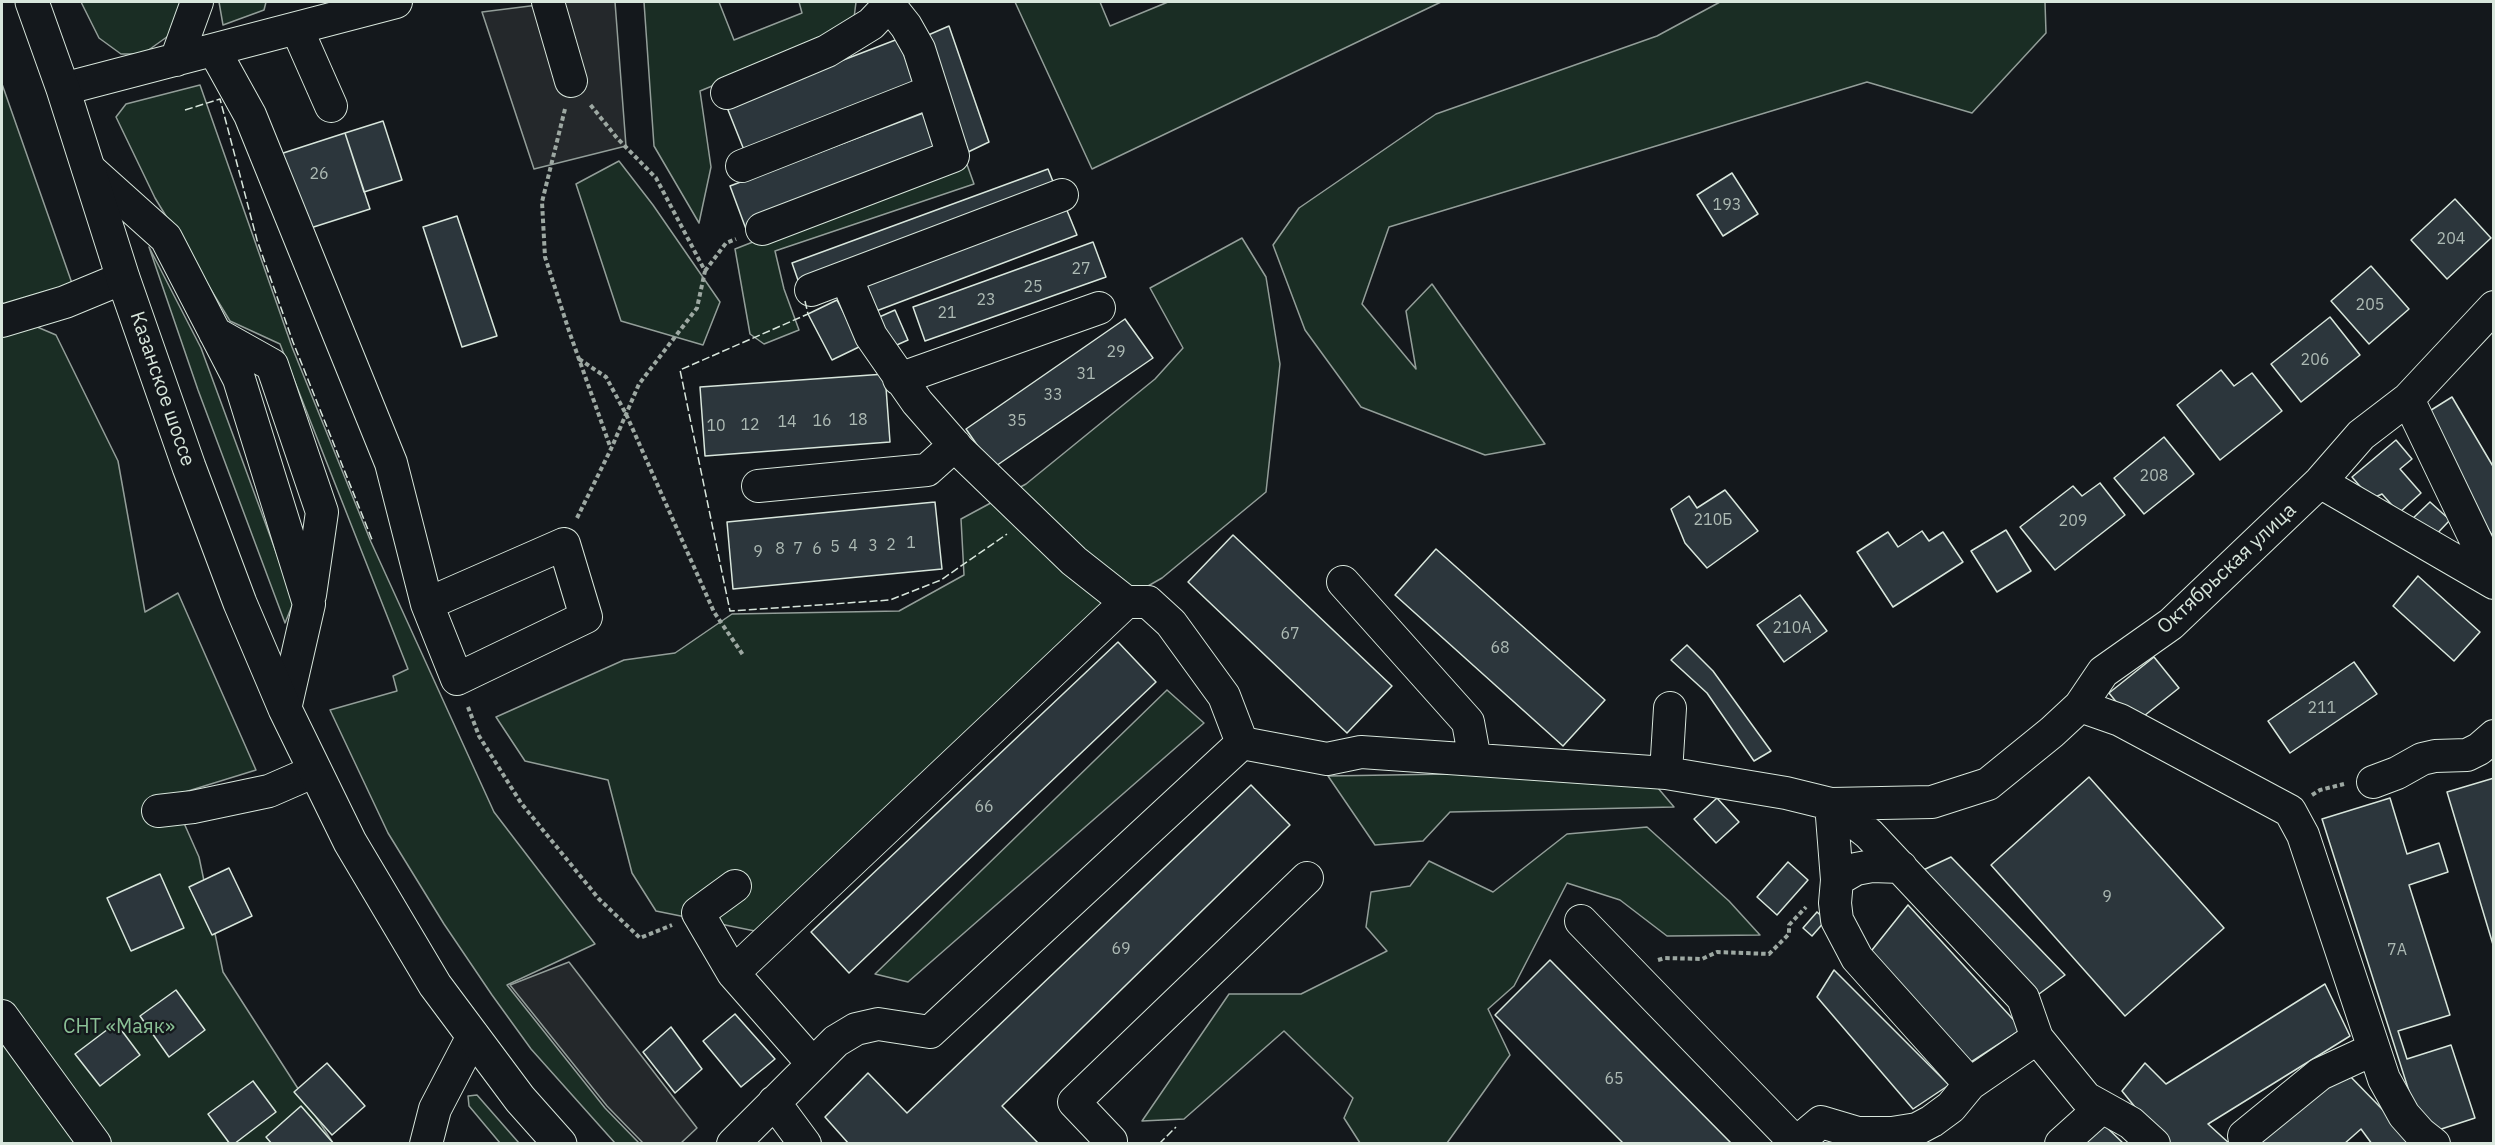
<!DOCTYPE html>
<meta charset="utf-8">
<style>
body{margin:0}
#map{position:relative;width:2495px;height:1145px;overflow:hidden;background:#14181c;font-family:"IBM Plex Sans",sans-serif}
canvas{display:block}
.frame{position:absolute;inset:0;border:3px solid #d8e6dc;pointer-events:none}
</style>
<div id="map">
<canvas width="2495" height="1145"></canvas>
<div class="frame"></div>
</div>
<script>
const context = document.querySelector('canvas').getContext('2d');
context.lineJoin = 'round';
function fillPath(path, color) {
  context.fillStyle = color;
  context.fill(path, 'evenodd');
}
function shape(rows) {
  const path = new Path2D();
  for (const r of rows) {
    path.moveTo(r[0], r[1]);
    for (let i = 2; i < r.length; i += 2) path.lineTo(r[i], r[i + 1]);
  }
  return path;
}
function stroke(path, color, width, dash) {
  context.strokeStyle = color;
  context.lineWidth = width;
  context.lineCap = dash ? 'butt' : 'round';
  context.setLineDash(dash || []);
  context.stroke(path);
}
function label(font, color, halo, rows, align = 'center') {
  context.font = font + ' "IBM Plex Sans",sans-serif';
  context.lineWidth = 4.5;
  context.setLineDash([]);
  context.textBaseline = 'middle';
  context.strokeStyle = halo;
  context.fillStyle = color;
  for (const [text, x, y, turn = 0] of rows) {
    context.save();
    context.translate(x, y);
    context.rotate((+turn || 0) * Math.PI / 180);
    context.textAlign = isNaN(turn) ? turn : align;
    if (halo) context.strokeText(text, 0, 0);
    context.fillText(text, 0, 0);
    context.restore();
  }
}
const green = shape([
 [81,2,186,2,171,34,143,54,121,54,99,38,81,2],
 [219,2,266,2,264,10,223,25,219,2],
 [644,2,719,2,734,40,802,13,799,2,856,2,854,18,790,54,700,91,711,167,699,223,654,146,644,2],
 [1015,2,1100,2,1110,26,1168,2,1441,2,1092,169,1015,2],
 [1720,2,2045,2,2046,33,1972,113,1867,82,1389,227,1362,304,1416,369,1406,311,1432,284,1545,444,1485,455,1361,407,1305,330,1273,245,1299,208,1436,114,1657,36,1720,2],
 [2,84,74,289,16,308,2,303,2,84],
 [200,85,292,347,371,542,494,812,595,944,507,985,605,1108,639,1143,615,1143,531,1049,492,995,444,924,388,833,330,710,397,691,393,676,408,669,280,344,230,321,155,198,116,117,126,104,200,85],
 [965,159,974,184,775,251,784,289,799,330,764,344,750,334,735,249,965,159],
 [619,161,653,205,720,302,703,345,621,321,576,184,619,161],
 [1242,238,1266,277,1280,364,1266,492,1162,578,1106,610,755,931,656,911,632,873,608,780,525,761,496,717,624,660,675,653,732,614,899,611,964,575,961,519,1026,484,1155,379,1183,348,1150,288,1242,238],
 [149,247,201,348,294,601,285,623,198,390,149,247],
 [2,312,56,335,118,461,145,612,178,593,256,770,172,796,199,857,223,972,333,1143,2,1143,2,312],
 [1167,690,1204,723,908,982,875,974,1167,690],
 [1450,774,1652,781,1674,807,1450,812,1423,841,1375,845,1328,776,1450,774],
 [1647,827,1729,901,1760,935,1667,936,1620,900,1567,883,1514,986,1488,1009,1510,1055,1447,1143,1360,1143,1344,1118,1353,1098,1284,1031,1184,1119,1142,1121,1229,994,1301,994,1387,951,1366,927,1371,892,1410,886,1429,861,1493,892,1567,834,1647,827],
 [477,1095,519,1143,500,1143,469,1106,468,1096,477,1095]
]);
const parking = shape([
 [562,2,615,2,626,146,534,169,482,12,562,2],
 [569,962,697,1128,681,1143,643,1143,607,1106,510,985,569,962]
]);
const building = shape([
 [949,26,989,142,966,153,926,36,949,26],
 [898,39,917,89,746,155,726,105,898,39],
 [926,112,942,154,746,229,730,186,926,112],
 [383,121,402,180,364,192,345,133,383,121],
 [345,133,370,209,298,232,274,156,345,133],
 [1048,169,1056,189,799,283,792,263,1048,169],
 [1732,173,1758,214,1723,236,1697,195,1732,173],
 [2455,199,2491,238,2447,279,2411,240,2455,199],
 [1066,208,1077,235,871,313,860,286,1066,208],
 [457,216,497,336,462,347,423,227,457,216],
 [1093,242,1106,277,925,341,913,307,1093,242],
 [2371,266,2409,309,2369,344,2331,301,2371,266],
 [837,300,861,346,832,360,808,314,837,300],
 [895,310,908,340,890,348,877,318,895,310],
 [2330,317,2360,355,2301,402,2271,364,2330,317],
 [1125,319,1153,358,993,468,966,429,1125,319],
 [2221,370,2234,386,2252,373,2282,411,2220,460,2177,405,2221,370],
 [885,374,890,442,705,456,700,387,885,374],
 [2452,397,2494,468,2494,538,2458,486,2428,412,2452,397],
 [2164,437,2194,474,2144,514,2114,478,2164,437],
 [2396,440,2412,459,2400,469,2421,493,2399,513,2382,494,2371,499,2352,477,2396,440],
 [2100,483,2125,515,2055,570,2020,527,2073,486,2082,496,2100,483],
 [1725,490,1758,531,1707,568,1685,543,1671,509,1689,496,1697,508,1725,490],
 [935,502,942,569,733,589,727,522,935,502],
 [2430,502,2450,520,2430,541,2410,521,2430,502],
 [2006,530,2031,571,1997,592,1971,551,2006,530],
 [1922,531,1929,541,1943,532,1963,562,1893,607,1857,552,1888,532,1898,547,1922,531],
 [1233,535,1392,686,1347,733,1188,582,1233,535],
 [1436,549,1605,700,1563,746,1395,595,1436,549],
 [2418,576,2480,632,2454,661,2393,606,2418,576],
 [1800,595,1827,631,1784,662,1757,625,1800,595],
 [1118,642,1156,682,849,973,811,932,1118,642],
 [1687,645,1713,671,1771,751,1754,761,1707,693,1671,660,1687,645],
 [2154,657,2179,688,2134,724,2109,693,2154,657],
 [2354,662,2377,694,2290,753,2268,721,2354,662],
 [2089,777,2224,928,2125,1016,1991,865,2089,777],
 [2494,778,2494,948,2447,792,2494,778],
 [1251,785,1290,825,1002,1106,1039,1144,849,1144,825,1117,868,1073,907,1113,1251,785],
 [1717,798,1739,822,1716,843,1694,819,1717,798],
 [2390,798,2407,854,2439,843,2448,872,2409,885,2450,1015,2398,1031,2407,1059,2451,1045,2475,1118,2423,1135,2322,819,2390,798],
 [1951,857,2065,975,2039,994,1919,872,1951,857],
 [1788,862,1808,880,1777,915,1757,897,1788,862],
 [229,868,252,916,212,935,189,887,229,868],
 [160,874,184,928,131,951,107,898,160,874],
 [1908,905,2022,1029,1968,1064,1868,955,1908,905],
 [1817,912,1826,920,1812,936,1803,928,1817,912],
 [1550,960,1732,1144,1624,1144,1495,1015,1550,960],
 [1834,970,1949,1085,1913,1109,1817,997,1834,970],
 [2325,984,2350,1036,2208,1124,2230,1144,2165,1144,2122,1091,2145,1063,2166,1084,2325,984],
 [176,990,205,1030,169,1057,140,1016,176,990],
 [735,1014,775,1059,741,1087,703,1041,735,1014],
 [116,1023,140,1055,100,1086,75,1054,116,1023],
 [671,1027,702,1069,675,1093,643,1052,671,1027],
 [327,1063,365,1106,332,1135,294,1092,327,1063],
 [2347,1073,2416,1144,2372,1144,2361,1129,2344,1144,2254,1144,2347,1073],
 [253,1081,276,1112,234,1144,230,1144,208,1114,253,1081],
 [301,1106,334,1144,272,1144,266,1137,301,1106],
 [2100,1121,2124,1144,2074,1144,2100,1121]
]);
const path = shape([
 [565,109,542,202,545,257,569,331,611,449],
 [705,271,726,243,736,239],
 [579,359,606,377,626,414,714,612,743,655],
 [577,518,611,449,639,384,697,308,705,271,656,178,617,138,589,103],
 [468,707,479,736,521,803,599,899,640,938,672,925],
 [2312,795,2320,790,2344,784],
 [1658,960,1665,958,1702,959,1717,952,1769,954,1789,934,1789,925,1806,907]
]);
const minor = shape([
 [548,2,571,81],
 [297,29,331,106],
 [214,50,250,115,391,463,427,604,457,679,586,617,564,544,427,604],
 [176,60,197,2],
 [63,89,396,2],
 [727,93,827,51,871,24,890,4],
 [742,166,932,91],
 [88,168,166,238,239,379,309,604,285,709],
 [762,229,953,156,919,49,906,26,887,2],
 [846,277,871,336,917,402,959,450,1074,561,1126,602],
 [811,290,1062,195],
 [2,321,65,302,123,278],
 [215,333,272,365,322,512,310,595],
 [899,379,1099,308],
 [2408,399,2494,578],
 [2320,482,2494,583],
 [758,486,927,470,955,445],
 [1343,582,1468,722,1475,760],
 [2080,706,2120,720,2290,811,2303,835,2384,1079,2404,1115,2420,1133,2434,1144],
 [1666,773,1670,708],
 [2373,782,2397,773,2422,759,2435,756,2467,755,2479,749,2494,736],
 [1831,804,1932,802,1988,784,2052,732,2080,706,2103,672,2171,624,2320,482,2361,435,2408,399,2494,307],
 [1831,804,1837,880,1835,903,1837,920,1857,958,1970,1084],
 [158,811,193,807,269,791,315,771],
 [1837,880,1856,869,1872,866,1901,867],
 [1581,921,1797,1144],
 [733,973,698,913,735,886],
 [2,1016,95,1144],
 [813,1064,733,973,1126,602,1148,602,1171,623,1224,696,1242,743],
 [774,1102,805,1144],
 [2244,1136,2320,1074,2374,1049],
 [1796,1143,1821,1122,1858,1133,1892,1133,1917,1129,1932,1121,1951,1107,1970,1084,2037,1038],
 [426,1144,435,1109,473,1036],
 [733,1144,836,1041,856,1029,878,1024,930,1032,1242,743,1327,759,1361,752,1666,773,1786,793,1831,804,1869,834,2023,998,2037,1038,2086,1098,2131,1123,2154,1144],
 [1109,1144,1111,1141,1074,1102,1307,878],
 [2061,1144,2101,1108]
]);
const major = shape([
 [32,2,63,89,123,278,189,467,240,603,285,709,350,842,435,985,520,1099,560,1144]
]);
const fence = shape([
 [185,110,220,99,257,240,293,342,373,542],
 [805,301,808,314,680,370,730,611,890,600,941,580,1007,534],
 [1159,1144,1176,1127]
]);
const numberNames = [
 ["26",319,174],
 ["193",1727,205],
 ["204",2451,239],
 ["27",1081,269],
 ["25",1033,287],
 ["23",986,300],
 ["205",2370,305],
 ["21",947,313],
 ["29",1116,352],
 ["206",2315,360],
 ["31",1086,374],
 ["33",1053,395],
 ["18",858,420],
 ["16",822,421],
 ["35",1017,421],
 ["14",787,422],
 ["12",750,425],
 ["10",716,426],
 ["208",2154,476],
 ["210Б",1713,520],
 ["209",2073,521],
 ["1",911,543],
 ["2",891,545],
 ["4",853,546],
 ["3",873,546],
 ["5",835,547],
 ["8",780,549],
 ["7",798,549],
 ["6",817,549],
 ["9",758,552],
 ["210А",1792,628],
 ["67",1290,634],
 ["68",1500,648],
 ["211",2322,708],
 ["66",984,807],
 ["9",2107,897],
 ["69",1121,949],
 ["7А",2397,950],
 ["65",1614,1079]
];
const streetNames = [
 ["Казанское шоссе",162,389,71],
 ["Октябрьская улица",2227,569,-43]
];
const parkNames = [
 ["СНТ «Маяк»",119,1027]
];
fillPath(green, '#1a2d24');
stroke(green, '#939e99', 1.5);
fillPath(parking, '#24282b');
stroke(parking, '#939e99', 1.5);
fillPath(building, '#2c363c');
stroke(building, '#d8e6dc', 1.5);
stroke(minor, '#d8e6dc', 34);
stroke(major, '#d8e6dc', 35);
stroke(path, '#9da8a2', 4, [4.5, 3]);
stroke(minor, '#14181c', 32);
stroke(major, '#14181c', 33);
stroke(fence, '#d8e6dc', 1.5, [8, 3]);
label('16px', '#adbab4', null, numberNames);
label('20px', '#d8e6dc', '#14181c', streetNames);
label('20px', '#8ac095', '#14181c', parkNames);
</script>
